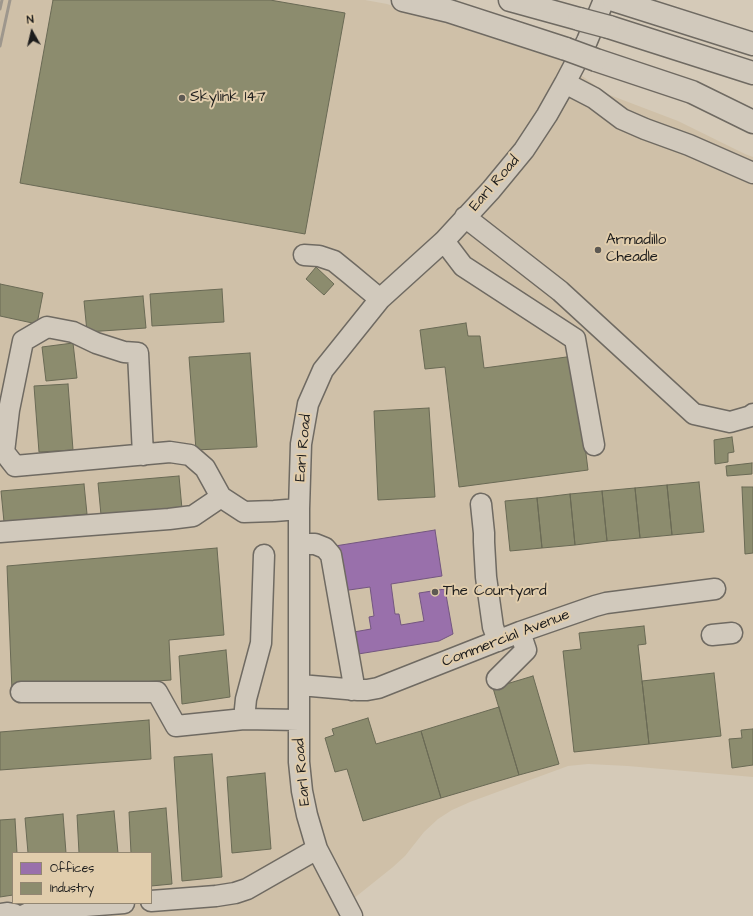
<!DOCTYPE html>
<style>
body{margin:0}
#map{position:relative;width:753px;height:916px;overflow:hidden;background:#d5cab8;font-family:"Architects Daughter",sans-serif}
canvas{display:block}
.legend{position:absolute;left:12px;top:852px;width:140px;height:52px;box-sizing:border-box;background:#e1cdac;border:1px solid #928672;margin:0;padding:5px 7px;list-style:none;font-size:12px;color:#1c1c1c}
.legend li{display:flex;align-items:center;gap:8px;height:20px}
.legend b{width:20px;border:1px solid #928672}
.north{position:absolute;left:12px;top:12px;width:40px;height:40px;-webkit-text-stroke:3px #e1cdac;paint-order:stroke;rotate:352deg;font-size:11px;font-weight:700;line-height:16px;text-align:center;color:#1c1c1c}
.north::after{content:'';display:block;margin:auto;width:14px;height:18px;background:#1c1c1c;clip-path:polygon(50% 0,100% 100%,50% 72%,0 100%)}
</style>
<div id="map">
<canvas width="753" height="916"></canvas>
<ul class="legend">
<li><b style="height:11px;background:#9970ab"></b>Offices</li>
<li><b style="height:11px;background:#8c8c6e"></b>Industry</li>
</ul>
<div class="north">N</div>
</div>
<script>
const context = document.querySelector('canvas').getContext('2d');
context.lineJoin = 'round';
function fillPath(path, color) {
  context.fillStyle = color;
  context.fill(path, 'evenodd');
}
function shape(rows) {
  const path = new Path2D();
  for (const r of rows) {
    path.moveTo(r[0], r[1]);
    for (let i = 2; i < r.length; i += 2) path.lineTo(r[i], r[i + 1]);
  }
  return path;
}
function stroke(path, color, width, dash) {
  context.strokeStyle = color;
  context.lineWidth = width;
  context.lineCap = dash ? 'butt' : 'round';
  context.setLineDash(dash || []);
  context.stroke(path);
}
function label(font, color, halo, rows, align = 'center') {
  context.font = font + ' "Architects Daughter",sans-serif';
  context.lineWidth = 4;
  context.setLineDash([]);
  context.textBaseline = 'middle';
  context.strokeStyle = halo;
  context.fillStyle = color;
  for (const [text, x, y, turn = 0] of rows) {
    context.save();
    context.translate(x, y);
    context.rotate((+turn || 0) * Math.PI / 180);
    context.textAlign = isNaN(turn) ? turn : align;
    if (halo) context.strokeText(text, 0, 0);
    context.fillText(text, 0, 0);
    context.restore();
  }
}
const built = shape([
 [0,0,365,0,387,4,560,60,607,94,678,121,745,154,753,157,753,777,628,766,588,764,568,766,470,802,452,810,438,819,424,832,405,856,393,867,338,911,343,916,0,916],
 [13,853,151,853,151,903,13,903]
]);
const offices = shape([
 [435,530,442,576,391,584,395,614,399,614,401,625,424,621,419,593,445,589,453,634,439,641,352,655,348,633,371,629,369,617,374,616,370,587,342,591,335,546,435,530]
]);
const industry = shape([
 [53,0,270,0,345,13,305,234,20,183,53,0],
 [316,267,334,284,324,295,306,279,316,267],
 [0,284,43,293,37,324,0,316,0,284],
 [222,289,224,322,152,326,150,294,222,289],
 [143,296,146,328,87,332,84,301,143,296],
 [466,323,468,336,480,336,484,368,574,356,588,470,459,487,445,367,425,369,420,330,466,323],
 [73,343,77,378,46,381,42,347,73,343],
 [250,353,257,447,196,450,189,357,250,353],
 [68,384,73,450,39,452,34,386,68,384],
 [429,408,435,497,378,500,374,411,429,408],
 [732,437,734,452,728,453,728,462,715,464,714,440,732,437],
 [752,463,752,474,727,476,726,466,752,463],
 [179,476,182,509,101,515,98,483,179,476],
 [699,482,704,532,672,535,667,485,699,482],
 [84,484,87,514,4,522,1,491,84,484],
 [667,485,672,535,640,538,635,488,667,485],
 [742,487,753,487,753,553,745,554,742,487],
 [635,488,640,538,607,541,602,491,635,488],
 [602,491,607,541,575,545,570,494,602,491],
 [570,494,575,545,542,548,537,498,570,494],
 [537,498,542,548,510,551,505,501,537,498],
 [217,548,224,635,169,640,171,680,12,691,7,566,217,548],
 [644,626,646,644,638,645,649,744,574,752,563,651,581,649,579,633,644,626],
 [226,650,230,697,182,704,179,656,226,650],
 [714,673,721,736,649,744,642,681,714,673],
 [533,676,559,764,519,775,493,688,533,676],
 [499,707,519,775,441,798,421,731,499,707],
 [368,718,376,744,421,731,441,798,363,821,347,769,335,772,325,738,334,735,332,729,368,718],
 [149,720,151,759,0,770,0,732,149,720],
 [753,729,753,765,732,768,729,739,742,738,741,730,753,729],
 [212,754,222,877,182,881,174,757,212,754],
 [265,773,271,849,232,853,227,777,265,773],
 [166,808,172,884,151,886,151,853,131,853,129,812,166,808],
 [114,811,118,853,79,853,77,815,114,811],
 [63,814,66,853,28,853,25,818,63,814],
 [15,819,17,853,13,853,13,895,0,897,0,820,15,819]
]);
const minor = shape([
 [565,83,594,98,622,119,645,129,689,145,753,173],
 [465,217,560,291,694,414,730,422,751,416,753,414],
 [444,241,463,266,575,339,594,445],
 [304,255,319,256,334,261,350,274,380,299],
 [143,455,138,353,124,352,96,343,73,332,47,327,23,341,9,410,4,452,15,466,170,452,190,455,205,468,221,497,244,512,274,511,299,509],
 [481,504,484,533,484,542,486,577,493,627,498,641],
 [0,532,169,519,193,516,221,497],
 [299,544,315,544,325,548,331,555,353,680,352,690],
 [712,635,732,633],
 [497,679,526,650,520,632],
 [300,685,358,690,367,690,378,688,520,632,595,606,606,603,715,589],
 [21,692,157,692,176,726,244,719,299,720],
 [244,719,246,699,261,643,264,555],
 [151,901,216,896,235,893,247,889,317,849],
 [0,914,8,913,14,914,17,916],
 [22,916,35,910,124,903],
 [352,916,317,849,307,815,302,791,299,762,299,509,301,444,308,404,323,370,380,299,444,241,491,190,524,150,547,115,565,83,587,41,604,0]
]);
const highway = shape([
 [403,0,449,11,566,49],
 [510,0,579,19],
 [614,0,753,44],
 [609,27,753,73],
 [596,60,692,92,753,122]
]);
const rail = shape([
 [0,9,2,0],
 [0,46,10,0]
]);
const highwayBridge = shape([
 [579,19,609,27],
 [566,49,596,60]
]);
const markers = [
 [182,98,4,"#5d5953"],
 [598,250,4,"#5d5953"],
 [435,592,4,"#5d5953"]
];
const poiNames = [
 ["Skylink 147",190,98],
 ["Armadillo",606,241],
 ["Cheadle",606,258],
 ["The Courtyard",443,592]
];
const streetNames = [
 ["Earl Road",495,184,-49],
 ["Earl Road",304,448,-85],
 ["Commercial Avenue",506,639,-21],
 ["Earl Road",303,772,-95]
];
fillPath(built, '#cfc0a8');
fillPath(offices, '#9970ab');
stroke(offices, '#745780', 1);
fillPath(industry, '#8c8c6e');
stroke(industry, '#6a6a55', 1);
stroke(minor, '#6f6a62', 23);
stroke(highway, '#6f6a62', 25);
stroke(minor, '#d1c9bc', 20);
stroke(highway, '#d1c9bc', 22);
stroke(rail, '#9e978d', 3);
stroke(highwayBridge, '#6f6a62', 25, []);
stroke(highwayBridge, '#d1c9bc', 22);
for (const [x, y, r, color] of markers) {
  const dot = new Path2D();
  dot.arc(x, y, r, 0, 2 * Math.PI);
  context.fillStyle = color;
  context.fill(dot);
  stroke(dot, '#e1cdac', 1.5);
}
label('15px', '#1c1c1c', '#e1cdac', poiNames, 'left');
label('15px', '#1c1c1c', '#e1cdac', streetNames);
</script>
